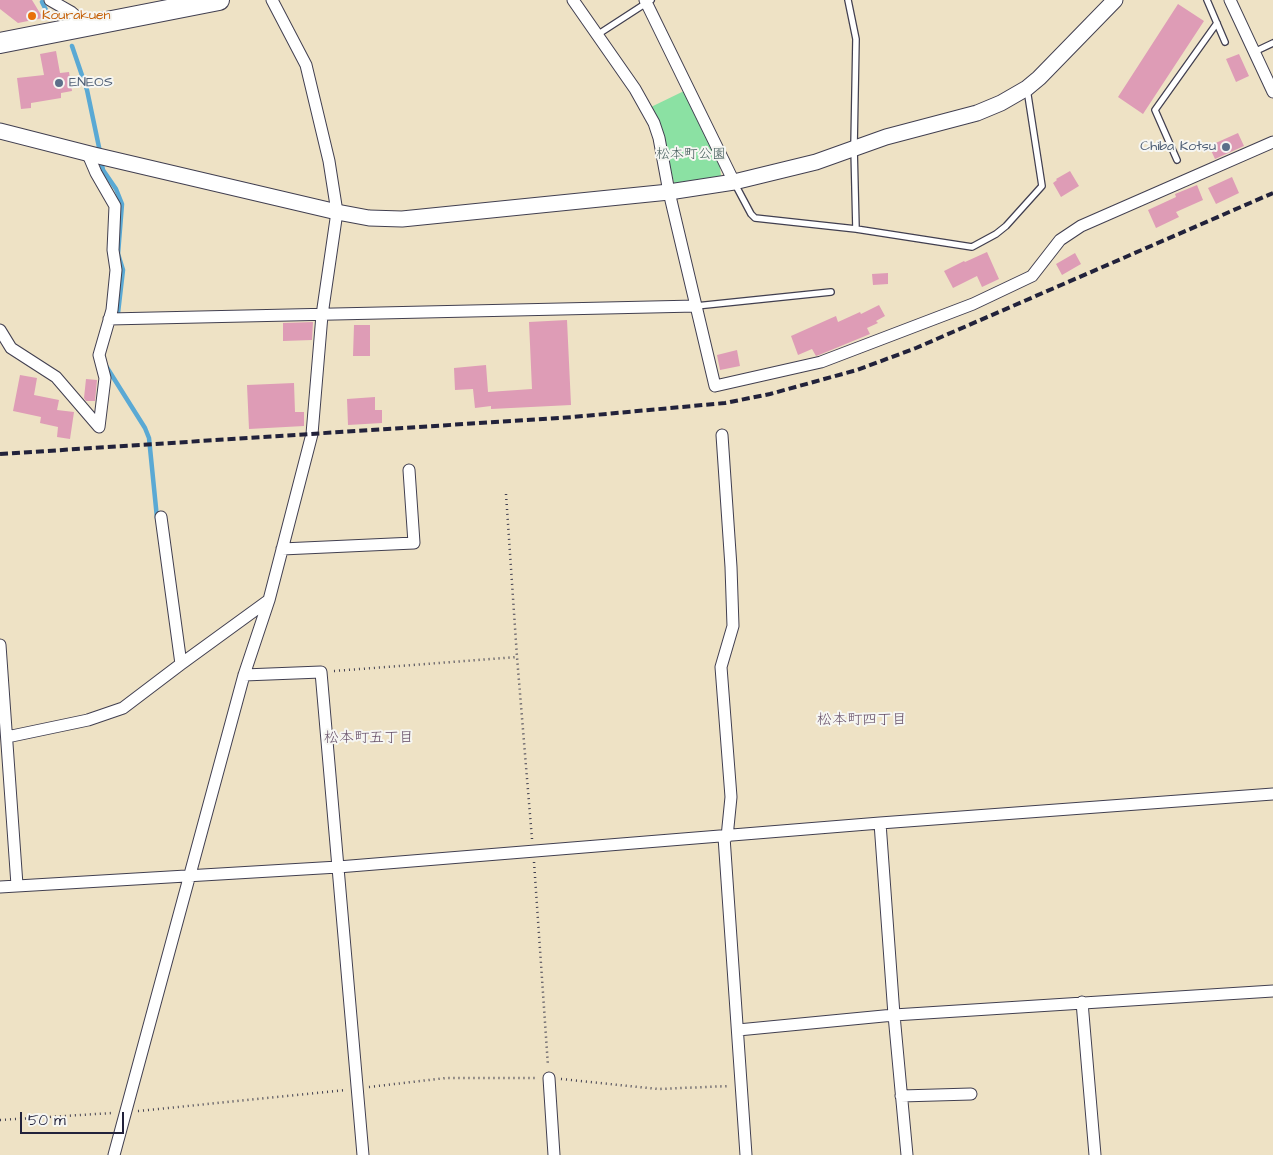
<!DOCTYPE html>
<meta charset="utf-8">
<style>
body{margin:0}
#map{position:relative;width:1273px;height:1155px;overflow:hidden;background:#eee2c5;font-family:"Architects Daughter",sans-serif}
canvas{display:block}
.scale{position:absolute;left:20px;top:1112px;width:104px;height:22px;box-sizing:border-box;border:2px solid #22223b;border-top:0;padding-left:6px;font-size:15px;line-height:18px;white-space:nowrap;color:#22223b;-webkit-text-stroke:4px #f6f6f2;paint-order:stroke}
</style>
<div id="map">
<canvas width="1273" height="1155"></canvas>
<div class="scale">50 m</div>
</div>
<script>
const context = document.querySelector('canvas').getContext('2d');
context.lineJoin = 'round';
function fillPath(path, color) {
  context.fillStyle = color;
  context.fill(path, 'evenodd');
}
function shape(rows) {
  const path = new Path2D();
  for (const r of rows) {
    path.moveTo(r[0], r[1]);
    for (let i = 2; i < r.length; i += 2) path.lineTo(r[i], r[i + 1]);
  }
  return path;
}
function stroke(path, color, width, dash) {
  context.strokeStyle = color;
  context.lineWidth = width;
  context.lineCap = dash ? 'butt' : 'round';
  context.setLineDash(dash || []);
  context.stroke(path);
}
function label(font, color, halo, rows, align = 'center') {
  context.font = font + ' "Architects Daughter","Klee One",sans-serif';
  context.lineWidth = 4;
  context.setLineDash([]);
  context.textBaseline = 'middle';
  context.strokeStyle = halo;
  context.fillStyle = color;
  for (const [text, x, y, turn = 0] of rows) {
    context.save();
    context.translate(x, y);
    context.rotate((+turn || 0) * Math.PI / 180);
    context.textAlign = isNaN(turn) ? turn : align;
    if (halo) context.strokeText(text, 0, 0);
    context.fillText(text, 0, 0);
    context.restore();
  }
}
const green = shape([
 [684,91,719,159,721,176,674,183,663,137,651,107]
]);
const stream = shape([
 [42,2,49,16],
 [72,46,87,90,100,152],
 [101,160,103,170,116,189,122,204,118,254,123,270,118,313,116,318],
 [106,366,145,428,149,438,157,518]
]);
const building = shape([
 [0,0,32,0,43,18,18,23,0,9],
 [1178,4,1204,21,1143,114,1118,97],
 [56,51,60,73,69,72,72,91,61,93,61,98,31,103,31,108,21,109,17,78,44,75,40,54],
 [1239,54,1249,76,1236,82,1226,59],
 [1238,133,1244,146,1215,159,1209,146],
 [1070,171,1079,186,1061,197,1053,183,1057,180,1056,179],
 [1232,177,1239,193,1216,204,1208,188],
 [1197,185,1203,200,1176,212,1179,217,1156,228,1148,210,1176,197,1175,194],
 [987,252,999,279,982,287,977,276,953,288,944,271,964,261,965,262],
 [1075,253,1081,264,1062,275,1056,264],
 [888,273,888,284,873,285,872,274],
 [879,305,885,316,876,321,878,323,867,328,870,334,819,355,816,356,812,349,798,355,791,336,836,316,838,322,860,312,861,314],
 [567,320,571,405,491,409,491,406,475,408,473,389,455,390,454,368,486,365,488,392,532,389,529,322],
 [313,322,312,340,283,341,283,323],
 [354,325,370,325,370,356,353,356],
 [737,350,740,366,720,370,717,355],
 [20,375,37,378,34,395,59,400,57,410,74,412,70,439,57,437,58,427,40,423,41,417,13,411],
 [86,379,97,380,95,401,86,401,84,398],
 [294,383,295,412,304,412,304,426,249,429,247,385],
 [375,397,375,410,382,410,382,423,348,425,347,399]
]);
const path = shape([
 [506,494,517,657,532,839],
 [334,671,517,657],
 [534,862,548,1066],
 [561,1079,658,1089,730,1086],
 [369,1087,446,1078,538,1078],
 [138,1111,346,1090],
 [0,1120,112,1113]
]);
const service = shape([
 [848,0,856,39,854,147,856,229],
 [1207,0,1225,42],
 [597,35,651,0],
 [1254,52,1273,43],
 [1177,160,1155,110,1217,23],
 [735,184,751,214,755,218,856,229,972,247,996,234,1006,226,1042,186,1027,89],
 [696,306,831,292]
]);
const minor = shape([
 [50,0,71,12,86,25],
 [573,0,635,89,654,123,659,138,669,192,715,386,821,362,973,304,1032,276,1060,240,1081,226,1273,142],
 [645,0,734,182],
 [1230,0,1273,92],
 [109,319,696,306],
 [0,330,11,348,56,377,99,427,105,378,99,355,112,310,116,270,113,250,115,206,96,173,87,152],
 [722,435,731,567,733,626,721,667,731,797,727,837],
 [161,517,181,664],
 [282,549,414,543,409,470],
 [0,645,17,885],
 [244,675,321,672,363,1155],
 [7,737,88,720,123,708,181,664,269,600],
 [880,823,894,1015,907,1155],
 [724,837,746,1155],
 [0,887,338,867,880,823,1273,794],
 [1082,1002,1095,1155],
 [738,1030,894,1015,1273,991],
 [549,1078,554,1155],
 [901,1096,971,1094],
 [114,1155,244,675,269,600,312,434,322,315,337,212,329,161,306,65,272,0]
]);
const tertiary = shape([
 [0,131,94,155,337,212,369,218,402,219,669,192,734,182,816,162,886,137,977,113,1001,103,1027,88,1039,78,1115,0]
]);
const trunk = shape([
 [0,43,219,0]
]);
const rail = shape([
 [0,454,573,417,725,403,770,394,857,370,916,348,1273,193]
]);
const markers = [
 [32,16,5,"#e8710a"],
 [59,83,5,"#5c6f8a"],
 [1226,147,5,"#5c6f8a"]
];
const foodNames = [
 ["Kourakuen",42,16]
];
const serviceNames = [
 ["ENEOS",69,83],
 ["Chiba Kotsu",1216,147,"right"]
];
const parkNames = [
 ["松本町公園",691,155]
];
const neighbourhoodNames = [
 ["松本町四丁目",862,721],
 ["松本町五丁目",369,739]
];
fillPath(green, '#8be1a3');
stroke(stream, '#5aa9d4', 4.5);
fillPath(building, '#de9cb6');
stroke(service, '#413f50', 8);
stroke(minor, '#413f50', 13);
stroke(tertiary, '#413f50', 17);
stroke(trunk, '#413f50', 22);
stroke(path, '#413f50', 2.5, [1, 4]);
stroke(service, '#fff', 5.5);
stroke(minor, '#fff', 11);
stroke(tertiary, '#fff', 15);
stroke(trunk, '#fff', 20);
stroke(rail, '#22223b', 4, [8, 4]);
for (const [x, y, r, color] of markers) {
  const dot = new Path2D();
  dot.arc(x, y, r, 0, 2 * Math.PI);
  context.fillStyle = color;
  context.fill(dot);
  stroke(dot, '#f6f6f2', 2);
}
label('14px', '#c56008', '#f6f6f2', foodNames, 'left');
label('14px', '#4e5e75', '#f6f6f2', serviceNames, 'left');
label('14px', '#425b5a', '#f6f6f2', parkNames);
label('15px', '#644d66', '#f6f6f2', neighbourhoodNames);
</script>
